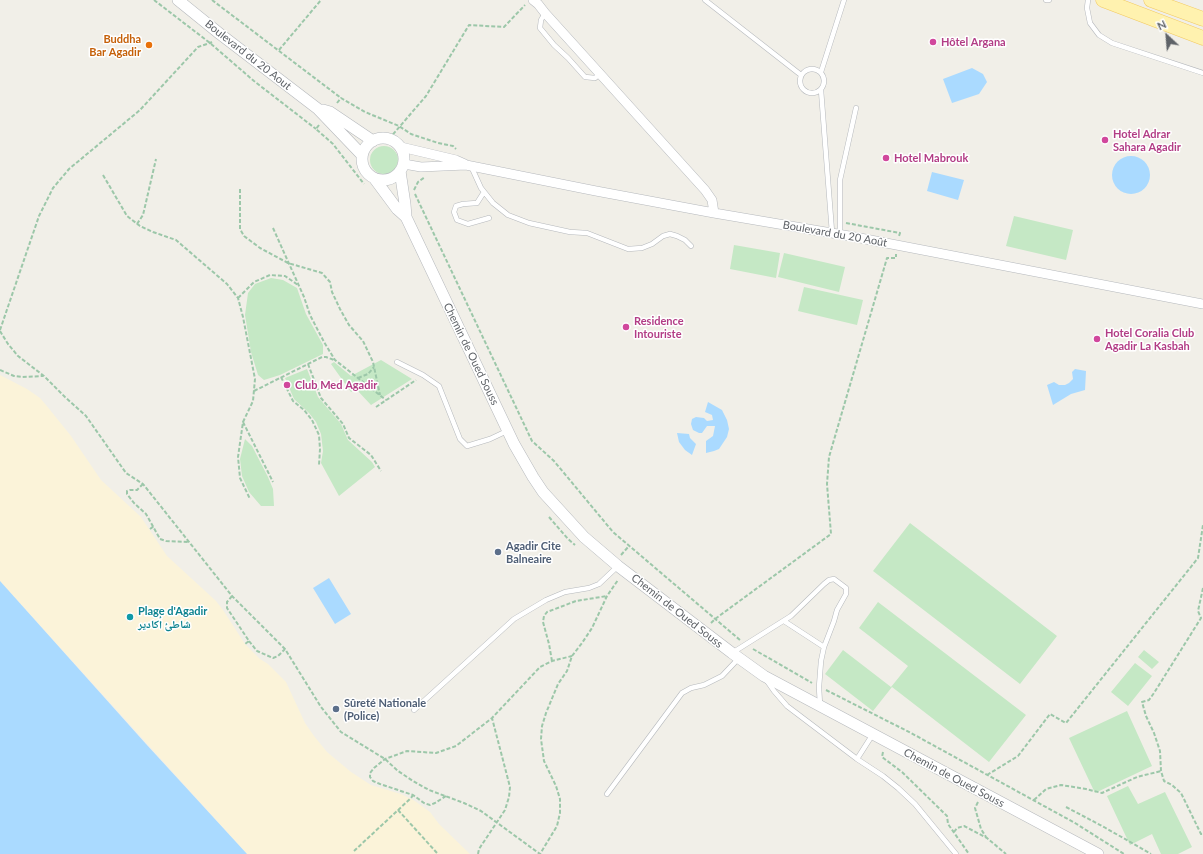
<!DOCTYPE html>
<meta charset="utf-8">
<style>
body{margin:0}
#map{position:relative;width:1203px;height:854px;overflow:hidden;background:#f1efe8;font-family:Lato,sans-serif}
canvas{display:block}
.north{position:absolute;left:1147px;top:16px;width:40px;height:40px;-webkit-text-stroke:3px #fff;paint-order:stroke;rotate:334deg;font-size:11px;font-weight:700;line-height:16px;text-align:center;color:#5f6368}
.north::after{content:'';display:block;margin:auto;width:14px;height:18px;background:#5f6368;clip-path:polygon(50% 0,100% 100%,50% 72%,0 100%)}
</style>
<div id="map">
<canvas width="1203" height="854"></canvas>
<div class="north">N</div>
</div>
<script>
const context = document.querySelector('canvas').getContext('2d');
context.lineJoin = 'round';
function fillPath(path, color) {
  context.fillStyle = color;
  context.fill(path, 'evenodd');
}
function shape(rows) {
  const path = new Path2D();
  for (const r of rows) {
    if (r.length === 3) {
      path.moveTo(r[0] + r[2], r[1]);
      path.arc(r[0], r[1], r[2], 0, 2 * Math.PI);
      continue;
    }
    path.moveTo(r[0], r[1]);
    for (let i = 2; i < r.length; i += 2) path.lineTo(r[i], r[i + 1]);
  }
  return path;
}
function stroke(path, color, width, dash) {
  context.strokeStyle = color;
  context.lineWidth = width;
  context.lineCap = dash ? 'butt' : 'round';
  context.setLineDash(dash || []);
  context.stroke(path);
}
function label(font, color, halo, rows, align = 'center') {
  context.font = font + ' Lato,"Noto Naskh Arabic",sans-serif';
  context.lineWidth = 3;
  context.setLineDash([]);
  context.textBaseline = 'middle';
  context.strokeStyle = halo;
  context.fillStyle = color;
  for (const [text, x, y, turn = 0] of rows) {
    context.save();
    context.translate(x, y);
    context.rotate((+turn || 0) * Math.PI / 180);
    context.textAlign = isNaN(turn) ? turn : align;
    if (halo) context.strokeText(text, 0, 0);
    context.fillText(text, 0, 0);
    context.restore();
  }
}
const green = shape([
 [384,160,14],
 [1014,216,1073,230,1066,260,1006,246],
 [734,245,780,253,776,278,730,269],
 [784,253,845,267,839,292,778,277],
 [271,278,283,280,297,288,306,314,323,345,323,354,280,375,264,380,258,375,251,352,245,315,248,293,255,284],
 [804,287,863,300,857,325,798,311],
 [381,360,412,379,371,405,356,389,351,392,331,364,334,362,351,376],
 [307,369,318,397,341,424,348,440,372,462,375,467,339,496,321,463,323,451,321,434,316,422,309,413,294,399,285,378],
 [245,439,252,446,268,477,273,489,274,506,261,506,249,492,242,476,240,459],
 [910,523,1057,636,1020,684,873,571],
 [878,602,1026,715,989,762,892,687,873,711,825,674,843,650,891,687,908,666,859,628],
 [1144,650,1159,662,1152,669,1138,657],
 [1135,663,1152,676,1128,706,1111,692],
 [1127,711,1152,766,1095,793,1069,738],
 [1128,786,1138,804,1165,792,1192,847,1178,854,1161,854,1152,834,1130,845,1107,796]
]);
const sand = shape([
 [0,375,27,389,40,398,46,405,71,436,101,480,141,517,167,556,216,601,223,610,245,644,260,659,268,664,286,682,305,723,314,736,327,752,351,772,371,785,401,794,415,801,430,812,439,824,470,854,247,854,0,581]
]);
const water = shape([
 [972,68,983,74,987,82,979,94,952,103,943,79],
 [1131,175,19],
 [932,172,964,180,958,200,927,191],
 [1075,369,1086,371,1085,390,1071,394,1053,405,1047,385,1054,382,1059,385,1065,385,1069,383,1073,379,1072,372],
 [708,402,722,410,727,420,729,429,727,437,719,449,714,451,706,453,706,441,713,436,715,426,707,426,702,433,699,433,693,430,691,424,692,419,696,417,704,418,707,421,713,420,712,415,705,412],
 [677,433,689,434,690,438,696,444,692,455,685,450,679,442],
 [329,578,351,614,335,624,313,588],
 [0,581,146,744,247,854,0,854]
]);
const path = shape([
 [154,0,210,43,254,81,316,129],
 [212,0,341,98],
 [279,50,321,0],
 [337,103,341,98,365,112,399,126,411,134,438,143,453,146,456,149],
 [319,125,316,129,333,144,364,184],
 [389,139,426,96,469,25,504,27,525,5],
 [103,175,127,216,140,226,153,232,176,240,227,284,238,298,243,317,255,379,253,401,243,422,238,457,240,478,250,499],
 [240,189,240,229,244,236,260,248,288,263,322,273,330,282,332,292,340,309,349,325,363,341,373,362,380,395],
 [414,190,418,182,425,177],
 [415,194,532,441,554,461,613,532,740,640],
 [846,223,900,233,899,236],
 [137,224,143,215,156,159],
 [273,228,304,297,310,315,324,342,335,360,386,400],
 [238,298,254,282,270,275,285,276,298,285],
 [0,330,39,216,53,188,69,169,140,110,198,47,210,43,212,42],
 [0,331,8,344,18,356,44,376,65,397,86,416,126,473,143,484,232,596,285,649,321,707,341,732,385,759,398,771,413,781,429,790,464,803,481,811,540,854,557,826,560,813,560,799,556,786,544,761,541,739,542,726,546,713,558,684,567,671,572,656,582,643,592,628,607,596,618,580],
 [308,364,321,398,343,424,349,438,371,455,381,471],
 [0,370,14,376,22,377,43,376],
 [281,377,293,401,304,410,312,420,319,435,320,449,319,465],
 [358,378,368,374,374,367],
 [254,391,322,357,326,357,334,360],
 [376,407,416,380],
 [243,422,273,482],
 [143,484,137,490,130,490,127,491,127,494,134,503,146,514,160,539,166,541,189,542],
 [549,517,568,539,575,545],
 [150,529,154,526],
 [621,555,629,546],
 [1203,588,1198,611,1201,618,1154,693,1149,700,1142,702,1146,716,1154,733,1160,751,1161,771,1164,781,1172,785,1181,793,1201,834,1203,834],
 [232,596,227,602,227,608,249,641,245,644],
 [711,623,715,619,831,534,827,484,829,457,887,258,896,258,896,254],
 [249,641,257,651,273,658,278,656,285,649],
 [753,649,812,683],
 [552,661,549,644,543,622,544,616,547,612,576,601,607,596],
 [826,690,911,733,1075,823,1124,854],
 [883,752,882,757,902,772,947,816,948,824,969,854],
 [987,775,1018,756,1050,714,1066,723,1198,558,1203,525],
 [446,796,435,803,430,805,424,803,413,795,380,784,373,781,370,777,370,773,374,768,385,759,407,751,436,753,456,746,492,718,540,667,552,661,572,656],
 [1034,800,1046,789,1061,785,1086,789,1102,793,1137,777,1161,771],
 [978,802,975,808,981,829,986,837],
 [1066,807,1104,827,1151,854],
 [398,810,437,853],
 [954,832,957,828,964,826,987,838,1006,854],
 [354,851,411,798,413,795],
 [478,854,479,849,505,810,509,797,510,787,492,718]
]);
const service = shape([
 [705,0,801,75],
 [1046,0,1049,0],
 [1088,0,1087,8,1090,23,1099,35,1112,43,1203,73],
 [545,13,541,20,540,28,554,45,568,58,585,77,595,78,600,74],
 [812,81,12],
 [821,72,844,0],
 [821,90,832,232],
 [471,166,481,188,493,203,508,215,529,223,570,232,587,233,628,249,642,248,652,244,663,236,670,234,677,236,685,240,691,246],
 [484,192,477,203,463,204,456,206,454,212,457,220,468,224,489,218],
 [840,234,840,180,856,108],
 [397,362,423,375,439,386,460,439,467,446,490,439,507,431],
 [784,621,824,647],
 [732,653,791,616,824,584,829,580,834,579,846,588,846,594,837,610,834,621,824,647,821,661,819,687,820,705],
 [767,681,774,691,787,706,857,759,883,776,898,788,915,804,956,854],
 [414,710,514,619,546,600,565,592,589,588,599,584,618,566],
 [857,759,873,734],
 [607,794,682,693,691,688,704,685,722,676,739,658]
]);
const minor = shape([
 [533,0,538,4,545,13,705,190,712,200,714,213],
 [401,147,456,160,465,164],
 [404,164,421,167,466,165,596,191,714,213,855,237,1203,304]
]);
const tertiary = shape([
 [178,0,220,34,318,109,362,155],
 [323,110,330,112,373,141],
 [383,159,21],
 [400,171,405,204,406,217],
 [374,178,397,209,406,217,514,444,533,477,543,492,584,537,618,566,732,653,764,676,1098,854]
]);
const primary = shape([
 [1103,0,1203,38],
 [1151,0,1203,19]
]);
const markers = [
 [933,42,4,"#d1479c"],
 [149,45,4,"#e8710a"],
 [1105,140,4,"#d1479c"],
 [886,158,4,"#d1479c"],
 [626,327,4,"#d1479c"],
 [1097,339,4,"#d1479c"],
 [287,385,4,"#d1479c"],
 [498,552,4,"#5c6f8a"],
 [130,617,4,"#0f9aa8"],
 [336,709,4,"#5c6f8a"]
];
const foodNames = [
 ["Buddha",141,39],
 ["Bar Agadir",141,52]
];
const hotelNames = [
 ["Hôtel Argana",941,42],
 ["Hotel Adrar",1113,134],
 ["Sahara Agadir",1113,147],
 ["Hotel Mabrouk",894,158],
 ["Residence",634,321],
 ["Intouriste",634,334],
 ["Hotel Coralia Club",1105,333],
 ["Agadir La Kasbah",1105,346],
 ["Club Med Agadir",295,385]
];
const streetNames = [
 ["Boulevard du 20 Aout",248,55,38],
 ["Boulevard du 20 Août",835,234,10],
 ["Chemin de Oued Souss",471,354,64],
 ["Chemin de Oued Souss",677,611,38],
 ["Chemin de Oued Souss",954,778,28]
];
const serviceNames = [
 ["Agadir Cite",506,546],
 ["Balneaire",506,559],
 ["Sûreté Nationale",344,703],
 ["(Police)",344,716]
];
const cultureNames = [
 ["Plage d'Agadir",138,611],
 ["شاطئ أكادير",138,624]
];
fillPath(green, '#c5e8c5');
fillPath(sand, '#fbf3d9');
fillPath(water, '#aadaff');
stroke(service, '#b5b8bc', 5.5);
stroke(minor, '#b5b8bc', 10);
stroke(tertiary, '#b5b8bc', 12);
stroke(primary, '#f2c960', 15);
stroke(path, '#9cc7a9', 2, [4, 2]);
stroke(service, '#fff', 4.5);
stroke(minor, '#fff', 9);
stroke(tertiary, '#fff', 11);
stroke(primary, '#fff2af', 14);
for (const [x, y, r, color] of markers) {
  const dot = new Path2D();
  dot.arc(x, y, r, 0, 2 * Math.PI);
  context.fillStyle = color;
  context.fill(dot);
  stroke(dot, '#fff', 1.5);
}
label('bold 11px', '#c56008', '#fff', foodNames, 'right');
label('bold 11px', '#b23c85', '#fff', hotelNames, 'left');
label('11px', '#5f6368', '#fff', streetNames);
label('bold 11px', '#4e5e75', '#fff', serviceNames, 'left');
label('bold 11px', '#0d838f', '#fff', cultureNames, 'left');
</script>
